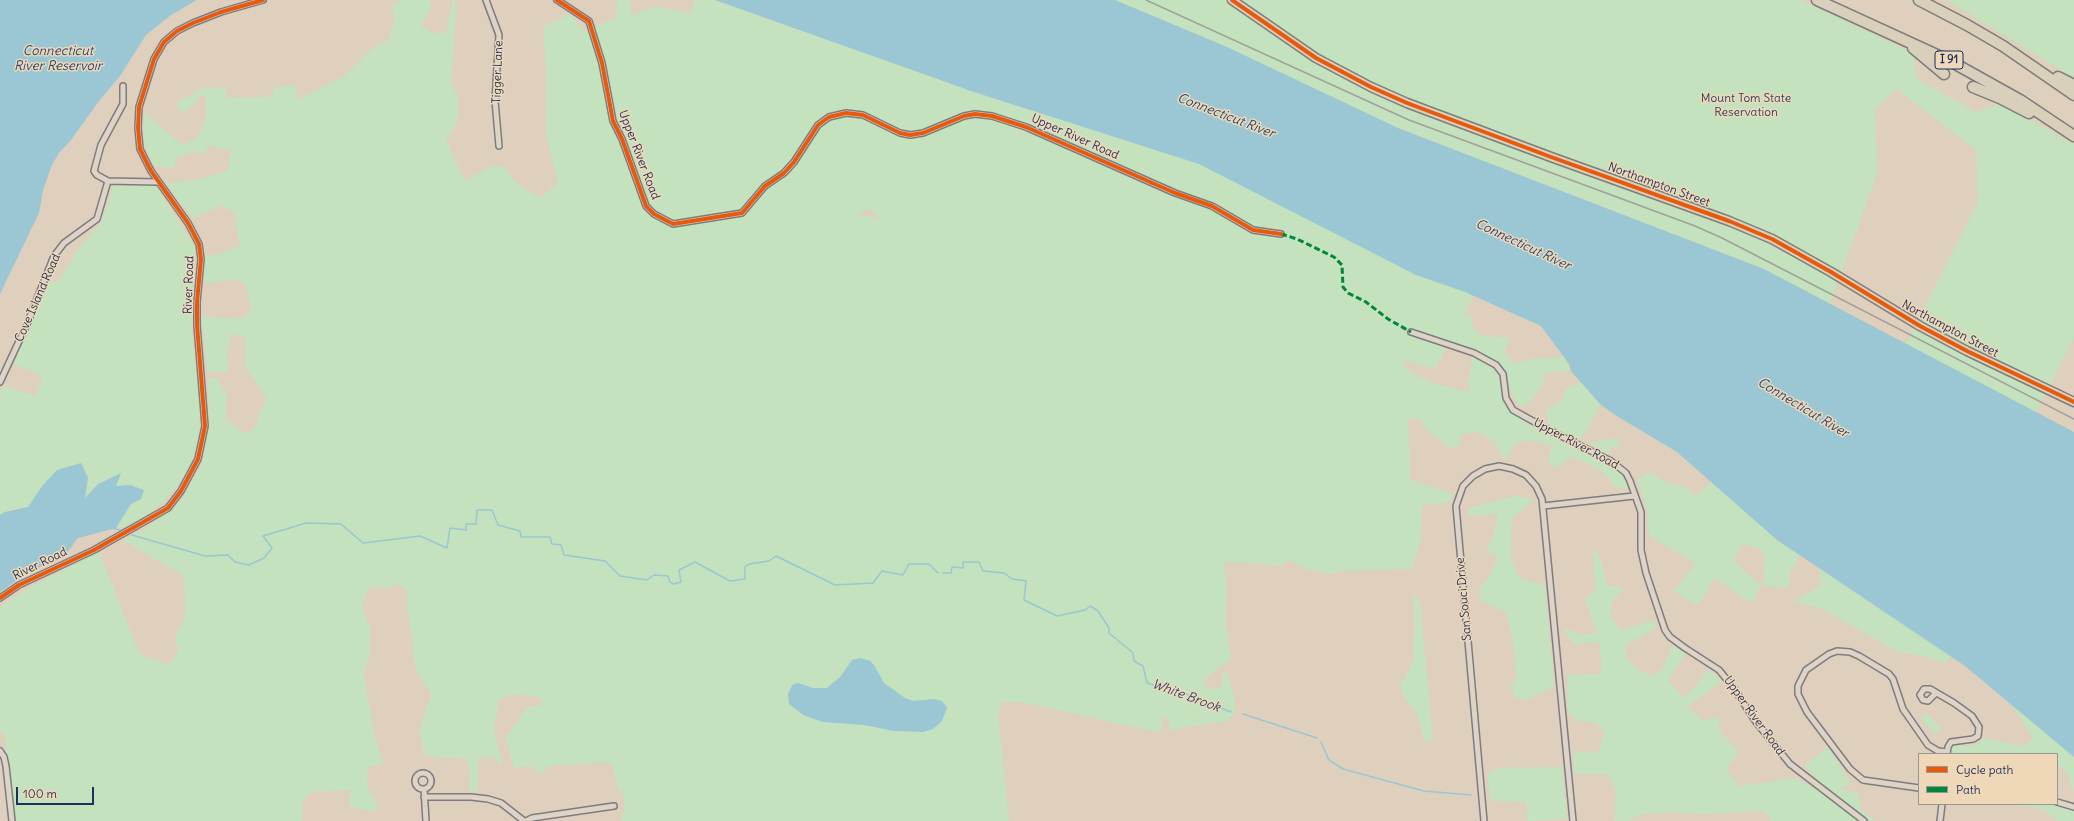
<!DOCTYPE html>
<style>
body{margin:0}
#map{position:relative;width:2074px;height:821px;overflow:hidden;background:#dfcfbd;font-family:Delius,sans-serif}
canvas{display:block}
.legend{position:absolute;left:1918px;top:753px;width:140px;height:52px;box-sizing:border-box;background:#efd8b7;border:1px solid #9a9493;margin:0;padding:5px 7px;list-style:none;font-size:12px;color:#1b2f5e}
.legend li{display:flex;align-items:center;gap:8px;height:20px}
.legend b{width:20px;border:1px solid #9a9493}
.scale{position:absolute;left:16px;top:787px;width:78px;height:18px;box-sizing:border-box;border:2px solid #1b2f5e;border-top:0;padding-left:5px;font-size:12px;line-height:14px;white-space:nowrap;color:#1b2f5e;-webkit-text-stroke:3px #efd8b7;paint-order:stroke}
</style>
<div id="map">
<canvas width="2074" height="821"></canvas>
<ul class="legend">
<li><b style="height:5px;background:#e8590c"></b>Cycle path</li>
<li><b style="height:5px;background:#00873e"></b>Path</li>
</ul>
<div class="scale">100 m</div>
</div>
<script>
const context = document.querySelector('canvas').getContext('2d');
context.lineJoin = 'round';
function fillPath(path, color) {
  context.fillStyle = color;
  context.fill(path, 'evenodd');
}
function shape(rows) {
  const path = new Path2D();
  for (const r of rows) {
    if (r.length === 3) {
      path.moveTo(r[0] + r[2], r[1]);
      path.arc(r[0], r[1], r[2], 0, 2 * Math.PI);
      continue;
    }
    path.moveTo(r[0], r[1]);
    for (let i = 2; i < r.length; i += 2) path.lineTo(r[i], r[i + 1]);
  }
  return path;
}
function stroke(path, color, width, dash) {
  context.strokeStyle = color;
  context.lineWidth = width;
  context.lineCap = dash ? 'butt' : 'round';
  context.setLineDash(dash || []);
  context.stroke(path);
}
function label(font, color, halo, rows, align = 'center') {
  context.font = font + ' Delius,sans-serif';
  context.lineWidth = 3;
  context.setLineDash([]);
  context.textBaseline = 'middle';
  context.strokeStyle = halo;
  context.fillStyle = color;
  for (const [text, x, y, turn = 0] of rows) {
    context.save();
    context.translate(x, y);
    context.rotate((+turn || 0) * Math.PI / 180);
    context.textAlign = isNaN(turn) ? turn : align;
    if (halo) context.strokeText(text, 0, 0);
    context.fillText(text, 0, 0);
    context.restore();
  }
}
const green = shape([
 [404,0,429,0,432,6,421,26,433,33,446,33,453,0,455,0,456,8,451,85,458,96,457,122,446,141,465,181,489,167,503,166,514,181,540,198,558,183,546,136,547,85,543,27,570,14,586,33,600,24,616,19,617,0,631,0,631,15,656,6,691,14,695,0,715,0,807,33,1242,164,1478,287,1464,315,1471,314,1472,326,1482,336,1510,338,1504,351,1512,364,1535,358,1564,357,1571,371,1545,373,1543,383,1532,401,1520,407,1510,391,1506,371,1479,351,1449,342,1435,369,1405,361,1404,367,1410,372,1432,383,1470,392,1468,383,1472,358,1483,361,1498,373,1502,386,1503,404,1515,415,1556,439,1601,459,1621,471,1628,482,1626,489,1614,486,1604,472,1572,456,1556,468,1548,463,1552,446,1529,440,1514,445,1505,461,1495,442,1478,432,1461,434,1459,446,1451,448,1430,433,1420,419,1408,419,1410,479,1453,494,1451,502,1423,505,1420,544,1412,569,1340,571,1334,574,1309,570,1289,561,1280,566,1236,562,1224,563,1227,592,1225,618,1231,660,1219,667,1203,681,1207,689,1221,688,1224,668,1231,684,1236,709,1228,721,1186,727,1170,731,1168,718,1163,718,1160,733,1022,702,1002,702,998,715,1009,821,621,821,625,807,622,789,618,793,614,768,609,762,548,766,545,771,538,774,531,766,514,768,506,737,528,706,540,706,542,699,533,696,514,694,499,699,496,713,494,733,503,766,492,757,478,757,478,791,470,792,468,759,434,757,424,754,420,730,431,694,417,671,413,656,413,641,407,607,408,591,398,584,389,588,368,587,362,608,370,627,369,655,364,675,374,735,383,763,368,767,367,787,379,808,372,812,349,806,349,799,352,790,311,792,303,800,302,821,15,821,5,738,2,732,0,732,0,607,23,591,99,552,135,643,143,656,169,665,179,650,175,642,178,631,183,623,186,609,183,575,122,540,144,530,182,499,202,463,209,426,208,378,217,379,227,395,225,418,244,434,254,429,266,398,245,366,245,337,232,334,227,350,228,372,207,372,201,316,242,319,251,311,246,284,231,279,211,283,203,281,205,255,218,255,240,245,234,212,221,206,192,218,166,183,197,180,228,170,231,150,210,146,202,155,194,151,177,158,173,169,153,165,144,144,143,111,182,145,195,140,205,123,206,96,199,96,194,105,182,113,176,103,205,88,226,87,226,98,270,97,275,88,294,84,298,99,344,76,371,49,389,40,395,20,391,5],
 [870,209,880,219,857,214],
 [1115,0,1801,0,1913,53,1917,79,1976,112,2002,103,2074,145,2074,338,2036,412,1906,344,1978,202,1976,150,1897,89,1875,110,1877,173,1830,304,1764,269,1398,128,1227,47],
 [1944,0,2074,0,2074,78,1952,3],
 [114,185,156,186,195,247,192,336,200,398,198,442,189,470,164,502,131,526,116,528,131,504,141,499,130,485,115,486,121,473,84,498,57,470,43,486,28,507,5,512,0,515,0,393,3,386,36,396,43,376,13,364,49,282,58,282,80,247,100,224],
 [1580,382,1600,404,1595,415,1579,442,1549,426,1546,410,1562,400,1566,388],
 [1616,438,1621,447,1612,447,1608,455,1589,443],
 [1650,472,1666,482,1687,488,1696,496,1712,482,1777,540,1800,555,1789,575,1789,588,1763,586,1765,557,1760,548,1742,544,1734,561,1761,586,1752,603,1714,578,1698,606,1674,591,1696,563,1649,536,1647,510,1637,480],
 [1515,496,1535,499,1512,518,1510,557,1519,578,1545,585,1554,687,1527,700,1516,698,1511,688,1517,675,1512,635,1506,612,1480,600,1480,586,1488,579,1498,557,1487,550,1495,531,1498,514,1467,516,1469,508],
 [1593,548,1600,559,1608,586,1624,588,1612,601,1611,617,1621,630,1654,620,1657,628,1625,645,1626,657,1637,669,1654,677,1661,670,1673,646,1686,653,1668,681,1685,698,1709,669,1722,682,1686,707,1704,721,1718,716,1719,730,1739,752,1726,770,1739,786,1796,778,1813,788,1815,777,1804,766,1828,747,1850,782,1840,790,1859,794,1860,809,1876,821,1771,821,1767,814,1762,811,1705,814,1670,812,1641,814,1628,821,1615,821,1616,790,1607,774,1574,774,1574,751,1599,753,1604,730,1595,723,1578,721,1568,713,1567,675,1602,674,1599,641,1574,645,1562,627,1583,635,1597,633,1585,599,1596,588],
 [1819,568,1951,656,1944,663,1923,656,1900,653,1822,609,1794,601,1821,585],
 [1413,595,1420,601,1433,742,1424,740,1417,713,1404,697,1400,686,1413,662,1415,623],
 [2012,705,2074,757,2074,794,2068,773,2057,765,2057,754,1951,754,1952,746,1977,745,1983,738,2024,746,2033,738],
 [1927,713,1941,728,1935,734,1921,719],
 [1562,767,1567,819,1528,821,1526,802,1494,801,1490,797,1487,774,1497,768],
 [2018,804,2054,804,2074,812,2074,821,2058,821,2045,811]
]);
const water = shape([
 [0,0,197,0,171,15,146,35,120,76,99,101,71,140,59,153,52,165,43,190,39,213,0,294],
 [715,0,1115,0,1227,47,1398,128,1764,269,2074,432,2074,757,1965,666,1777,540,1677,452,1615,415,1600,404,1571,371,1569,364,1541,326,1465,292,1416,275,1199,164,974,92],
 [81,463,88,478,85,498,98,484,121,473,116,486,130,485,144,490,141,499,131,504,116,528,78,538,63,558,30,571,0,592,0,515,5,512,28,507,43,485,57,470],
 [860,658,870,661,874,665,884,683,905,698,913,701,934,699,942,701,947,708,942,721,933,729,923,732,894,731,864,725,823,722,803,715,789,704,788,694,792,685,798,683,813,688,827,688,841,676,852,660]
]);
const stream = shape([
 [112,528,120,530],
 [132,535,205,556,228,555,235,562,249,565,264,558,272,548,263,536,306,523,341,524,363,543,420,536,447,548,450,528,466,530,466,524,476,524,477,510,492,510,498,525,520,531,521,537,550,537,552,544,561,545,564,555,605,561,620,576,647,580,654,575,668,576,670,582,674,584,681,582,679,570,695,562,730,581,745,579,745,567,749,564,769,561,776,556,835,585,873,583,882,571,903,575,909,564,929,564,938,573],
 [943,573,951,573,952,567,963,568,963,562,979,562,983,571,1004,573,1012,579,1026,581,1024,600,1057,616,1085,610,1090,606,1098,611,1109,628,1109,633,1133,653,1134,661,1143,666,1147,683,1186,694,1231,712],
 [1243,714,1317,738],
 [1321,742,1329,760,1343,769,1424,791,1471,795]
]);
const street = shape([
 [486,0,499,35,495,101,499,146],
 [557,0,589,21,602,63,613,121,622,139,646,206,654,214,673,224,742,213,765,186,784,173,794,162,818,125,829,117,846,113,863,115,900,133,910,135,923,133,964,116,975,114,992,116,1026,127,1175,193,1212,206,1253,230,1281,234],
 [123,86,123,104,101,145,94,171,97,175,108,181,158,182],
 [1411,332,1474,353,1496,365,1503,374,1506,398,1513,410,1549,430,1611,461,1626,473,1630,481,1641,512,1641,550,1646,573,1665,630,1670,637,1685,648,1719,670,1733,687,1756,722,1790,764,1864,821],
 [0,382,27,324,54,256,64,243,97,219,108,181],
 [1543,506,1634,496],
 [0,598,19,585,94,550,168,508,181,491,198,459,205,426,197,325,197,302,201,259,199,244,188,223,151,171,140,149,138,128,139,107,154,59,164,42,177,31,193,23,221,12,263,0],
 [1936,693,1928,701,1923,700,1920,695,1924,689,1930,689,1954,703,1972,716,1979,727,1978,736,1973,739,1951,742,1948,747,1947,754],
 [0,751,4,757,6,766,12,821],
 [423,781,8],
 [1919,788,1863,780,1850,769,1807,712,1798,694,1798,686,1806,670,1829,654,1837,651,1850,652,1859,656,1889,674,1893,679,1903,709,1928,745,1938,751,1947,752],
 [424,789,426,821],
 [424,797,471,797,488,799,501,803,524,821],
 [2057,802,2074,807],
 [526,821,532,818,614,806],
 [1484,821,1456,506,1463,486,1473,476,1485,469,1499,466,1513,469,1526,475,1536,486,1542,499,1573,821],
 [1940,821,1942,804]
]);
const primary = shape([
 [1232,0,1316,58,1371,87,1407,103,1551,157,1729,221,1772,239,1831,272,1920,326,1967,351,2074,402]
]);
const highway = shape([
 [1817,0,1950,61,2020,100,2074,136],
 [1919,0,1967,25,2003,46,2074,95],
 [1913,48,1944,74],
 [2058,77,2074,85],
 [1973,87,2000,98,2029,113]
]);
const rail = shape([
 [1146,0,1409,120,1695,226,1722,238,2074,419]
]);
const quiet = shape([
 [1281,234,1297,239,1334,257,1342,265,1343,287,1348,293,1366,302,1388,319,1411,332]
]);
const cycleway = shape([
 [557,0,589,21,602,63,613,121,622,139,646,206,654,214,673,224,742,213,765,186,784,173,794,162,818,125,829,117,846,113,863,115,900,133,910,135,923,133,964,116,975,114,992,116,1026,127,1175,193,1212,206,1253,230,1281,234],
 [1232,0,1316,58,1371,87,1407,103,1551,157,1729,221,1772,239,1831,272,1920,326,1967,351,2074,402],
 [0,598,19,585,94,550,168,508,181,491,198,459,205,426,197,325,197,302,201,259,199,244,188,223,151,171,140,149,138,128,139,107,154,59,164,42,177,31,193,23,221,12,263,0]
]);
const shields = [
 [1949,60,28]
];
const shieldNames = [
 ["I 91",1949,60]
];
const streetNames = [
 ["Tigger Lane",498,72,-88],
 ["Upper River Road",1075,137,24],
 ["Upper River Road",639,155,69],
 ["Northampton Street",1659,185,20],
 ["River Road",189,285,-88],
 ["Cove Island Road",38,298,-66],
 ["Northampton Street",1950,329,28],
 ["Upper River Road",1576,444,28],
 ["River Road",40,564,-26],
 ["San Souci Drive",1464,599,-95],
 ["Upper River Road",1754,716,54]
];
const parkNames = [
 ["Mount Tom State",1746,99],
 ["Reservation",1746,113]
];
const waterNames = [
 ["Connecticut",58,51],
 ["River Reservoir",58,66],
 ["Connecticut River",1226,116,21],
 ["Connecticut River",1523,245,25],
 ["Connecticut River",1803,408,31],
 ["White Brook",1186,696,20]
];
fillPath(green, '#c3e2bd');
fillPath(water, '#9ac7d3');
stroke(stream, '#9ac7d3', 1.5);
stroke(street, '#7f7c7d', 8);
stroke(primary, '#7f7c7d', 11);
stroke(highway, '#7f7c7d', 13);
stroke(street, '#ddd4c7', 5);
stroke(primary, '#d8d0bb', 8);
stroke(highway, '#d8d0bb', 10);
stroke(rail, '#a39f9b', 1.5);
stroke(quiet, '#00873e', 3, [6, 3]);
stroke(cycleway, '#e8590c', 4);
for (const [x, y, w] of shields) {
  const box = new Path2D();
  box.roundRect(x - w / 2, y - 9, w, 18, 3);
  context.fillStyle = '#efd8b7';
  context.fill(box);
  stroke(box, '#1b2f5e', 1);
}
label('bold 11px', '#1b2f5e', null, shieldNames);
label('12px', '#1b2f5e', '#efd8b7', streetNames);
label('12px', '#2a4268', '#efd8b7', parkNames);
label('italic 13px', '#2a4571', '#efd8b7', waterNames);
</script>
